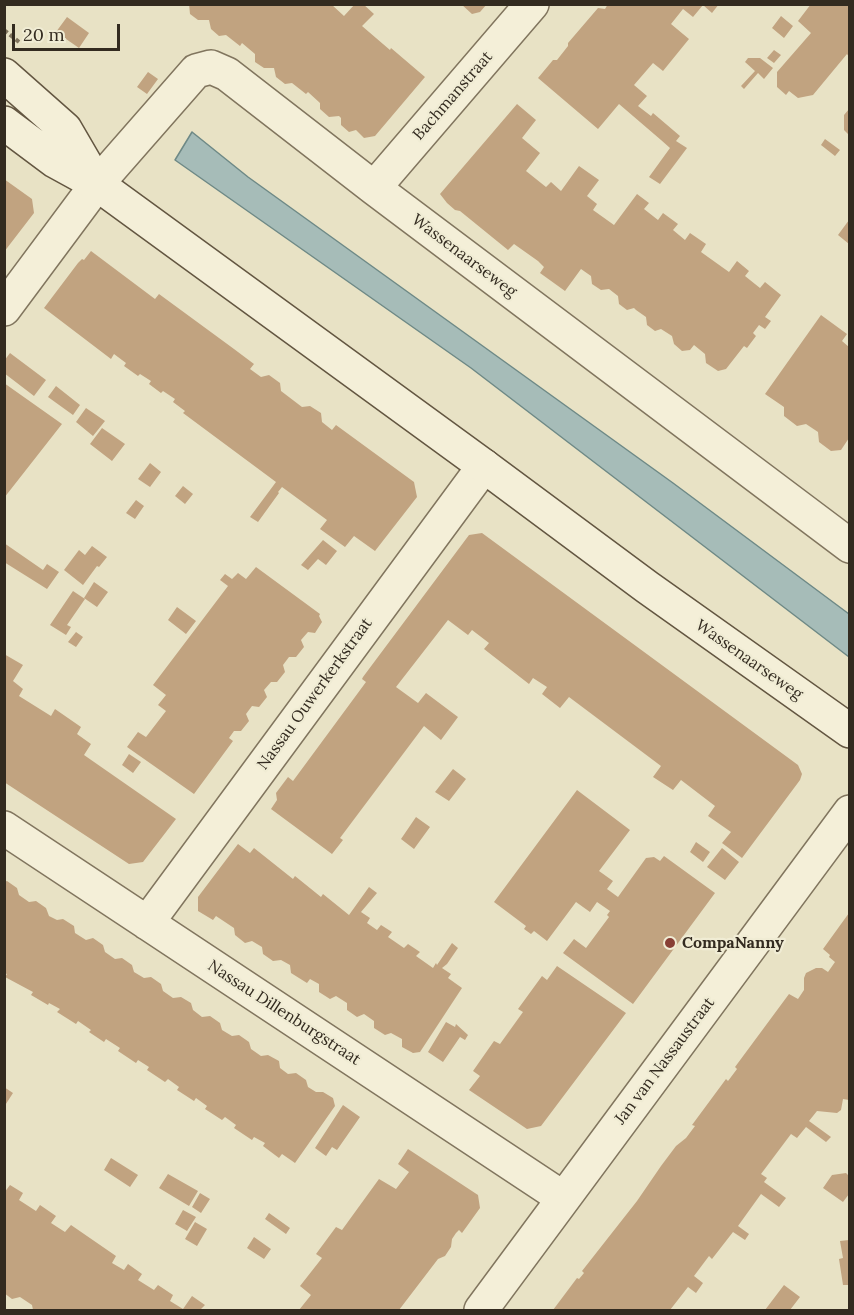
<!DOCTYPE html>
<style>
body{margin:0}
#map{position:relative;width:854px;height:1315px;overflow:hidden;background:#e8e2c5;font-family:Lora,serif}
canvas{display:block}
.frame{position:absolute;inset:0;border:6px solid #332b20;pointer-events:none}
.scale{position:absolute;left:12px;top:24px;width:108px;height:27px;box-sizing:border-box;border:3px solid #332b20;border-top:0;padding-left:8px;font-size:18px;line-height:21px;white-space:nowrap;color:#332b20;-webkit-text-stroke:4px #f0ecd4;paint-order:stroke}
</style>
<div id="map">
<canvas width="854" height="1315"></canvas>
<div class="frame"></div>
<div class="scale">20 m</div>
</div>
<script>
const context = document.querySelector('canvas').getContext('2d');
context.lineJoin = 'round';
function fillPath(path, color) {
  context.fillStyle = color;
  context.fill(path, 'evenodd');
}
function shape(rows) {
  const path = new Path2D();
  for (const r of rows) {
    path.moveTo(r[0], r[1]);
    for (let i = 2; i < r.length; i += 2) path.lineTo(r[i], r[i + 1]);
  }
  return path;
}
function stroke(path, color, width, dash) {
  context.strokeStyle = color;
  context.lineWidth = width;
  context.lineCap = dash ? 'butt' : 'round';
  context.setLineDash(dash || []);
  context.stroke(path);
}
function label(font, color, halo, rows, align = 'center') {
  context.font = font + ' Lora,serif';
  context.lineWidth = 4.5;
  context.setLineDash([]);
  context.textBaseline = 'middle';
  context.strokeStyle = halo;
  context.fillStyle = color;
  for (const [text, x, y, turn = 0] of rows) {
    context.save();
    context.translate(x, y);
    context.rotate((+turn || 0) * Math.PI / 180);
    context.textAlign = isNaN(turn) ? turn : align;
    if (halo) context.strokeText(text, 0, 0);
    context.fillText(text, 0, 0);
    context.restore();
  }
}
const water = shape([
 [192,132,248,177,673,483,849,614,849,657,471,368,175,160,192,132]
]);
const building = shape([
 [189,4,331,4,344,16,355,4,363,4,374,14,362,26,390,50,391,48,425,77,375,136,364,138,356,130,349,132,341,125,341,118,339,116,329,117,320,109,320,103,308,92,306,94,292,83,285,84,276,77,274,68,264,68,255,62,255,54,242,43,240,46,226,35,219,36,211,29,209,20,198,20,190,14],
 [461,4,487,4,480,12,472,14],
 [608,4,719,4,712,13,703,5,693,17,683,9,671,24,689,39,663,71,653,63,634,85,647,96,638,106,651,116,653,113,680,136,676,141,687,148,660,184,649,177,670,148,661,140,619,104,598,129,538,78,553,60,557,60,568,46,568,43,598,8,605,9],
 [811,4,849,4,849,57,847,54,813,95,798,98,789,91,786,95,777,87,777,72,811,33,798,21],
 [781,16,793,26,784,38,772,28],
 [67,17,89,33,79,48,56,32],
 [774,50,781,55,774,63,767,58],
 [748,58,760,58,773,68,764,79,758,73,744,89,741,86,755,71,745,62],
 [148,72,158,79,147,94,137,87],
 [517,104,536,120,522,138,540,153,526,171,546,187,551,182,561,191,579,166,599,180,587,196,597,204,593,210,614,225,637,194,649,203,644,209,658,220,663,213,678,224,673,230,685,240,690,233,706,244,701,252,729,272,737,261,749,271,745,276,760,288,765,282,781,295,765,317,771,321,765,329,759,325,753,333,756,336,747,348,744,346,726,369,718,371,706,363,705,354,694,345,690,350,682,351,674,344,672,336,661,329,655,331,647,325,646,317,636,310,634,308,627,310,619,304,618,296,609,289,601,290,592,284,591,276,581,269,565,291,540,273,544,267,538,261,514,244,508,250,460,211,455,210,447,203,440,194],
 [849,109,849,135,844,130,844,115],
 [825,139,840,150,835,156,821,145],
 [4,179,32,199,34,213,4,252],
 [849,220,849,244,838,235],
 [91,251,155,299,159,294,234,349,254,364,250,369,261,377,269,375,280,383,281,391,302,407,310,406,321,413,322,422,332,430,336,425,414,482,417,497,375,551,354,536,345,547,320,529,327,520,282,487,278,492,279,493,258,522,250,517,276,482,183,413,185,411,173,402,175,399,163,391,161,393,149,384,151,381,140,374,138,376,124,366,126,363,114,354,111,359,44,308,78,263,82,259,84,260],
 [821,315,847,334,842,341,849,347,849,438,841,450,831,451,819,442,818,432,806,424,797,426,784,416,784,407,765,394],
 [10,353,46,380,34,396,4,373,4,361],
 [4,383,62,424,4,498],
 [56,386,80,405,73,415,48,397],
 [86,408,105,421,93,436,76,422],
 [102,428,125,444,112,461,90,444],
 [150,463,161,472,150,487,138,479],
 [183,486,193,494,185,504,175,496],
 [136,500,144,506,135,519,126,513],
 [482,533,798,765,802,774,800,780,742,858,722,843,731,832,708,816,715,806,681,780,673,790,653,777,661,766,569,697,560,708,542,694,547,687,533,678,529,684,484,649,489,643,472,630,468,635,448,620,396,687,418,703,426,693,458,717,441,740,424,726,340,838,343,840,332,854,271,809,277,800,276,793,288,777,293,781,366,682,362,679,363,677,469,535],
 [323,540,337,551,326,565,318,559,308,570,301,565],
 [4,543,43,570,47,564,59,572,47,589,4,562],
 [92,546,107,557,99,567,97,566,83,585,64,570,79,550,85,555],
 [256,567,320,614,319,616,322,622,315,633,308,632,301,640,304,647,296,657,289,657,283,665,285,672,277,682,271,682,264,690,267,697,259,707,252,706,246,714,249,721,241,731,234,731,229,738,233,741,194,794,127,747,138,732,146,737,166,711,158,705,166,695,153,685,228,586,220,580,225,574,232,579,238,573,246,579],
 [94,582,108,592,97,607,84,598],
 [73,591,85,599,67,625,71,627,66,635,50,625],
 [177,607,196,621,186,634,168,620],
 [76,632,83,637,76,647,68,642],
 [4,654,23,665,13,681,23,689,19,696,51,716,55,709,81,727,77,734,91,744,84,755,176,819,143,862,129,864,4,782],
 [129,754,141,762,133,773,122,765],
 [453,769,466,779,449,801,435,792],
 [577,790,630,830,599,871,613,881,607,889,618,897,646,858,654,857,660,861,664,856,715,893,633,1004,563,953,574,939,586,948,609,917,607,915,610,911,597,902,590,912,576,902,547,941,534,931,531,934,524,929,526,926,494,902],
 [416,817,430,827,414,849,401,839],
 [696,842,710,852,703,862,690,852],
 [238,844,250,853,254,848,293,879,295,876,321,897,323,894,349,915,369,887,377,893,361,912,370,918,367,923,377,930,381,925,392,932,388,937,404,948,408,944,420,952,416,956,433,968,436,963,437,965,452,943,458,948,447,964,442,968,451,974,448,978,462,988,420,1052,413,1053,402,1047,402,1039,391,1033,385,1035,374,1028,374,1021,364,1014,357,1017,347,1010,347,1003,336,996,330,999,319,992,319,984,310,979,307,983,291,973,290,965,281,960,273,961,263,954,262,947,252,941,245,943,235,935,234,928,216,916,213,920,198,911,198,897],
 [722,848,739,862,725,880,707,867],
 [7,881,17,888,19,895,29,902,36,901,46,908,49,916,57,920,63,919,74,926,75,933,86,940,93,938,103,945,105,952,115,959,122,958,132,965,134,972,144,978,151,977,161,984,163,991,173,998,181,997,191,1003,193,1010,202,1017,210,1016,220,1023,222,1030,232,1036,239,1035,249,1042,251,1049,261,1056,268,1055,279,1061,280,1068,288,1074,296,1073,306,1080,308,1087,316,1092,323,1092,333,1098,335,1106,295,1163,282,1154,279,1158,263,1146,265,1143,254,1137,252,1140,234,1128,236,1125,225,1117,222,1120,205,1109,207,1106,196,1098,194,1101,177,1090,179,1087,168,1079,165,1082,147,1070,149,1067,138,1060,136,1063,118,1051,120,1048,106,1039,104,1042,89,1032,91,1030,78,1021,76,1024,57,1012,60,1009,49,1003,48,1005,31,995,33,992,5,977,7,974,4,973,4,882],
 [849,913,849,1100,843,1099,841,1110,837,1113,817,1111,809,1121,831,1137,826,1142,806,1127,797,1138,791,1134,761,1174,767,1178,764,1182,786,1198,779,1207,761,1194,738,1226,749,1234,745,1240,733,1232,712,1259,709,1256,694,1276,703,1283,696,1293,688,1287,670,1310,553,1310,577,1278,579,1279,584,1273,582,1271,637,1201,661,1166,676,1146,686,1138,695,1126,692,1125,726,1079,728,1081,737,1069,735,1067,789,994,798,999,804,990,804,978,806,973,816,968,822,968,828,972,835,962,829,957,830,955,823,949],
 [557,966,626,1013,541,1126,527,1129,469,1090,480,1076,473,1071,494,1041,500,1044,523,1012,518,1009,542,976,547,980],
 [446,1022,455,1027,456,1024,468,1035,465,1040,460,1037,443,1062,428,1052],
 [4,1087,13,1093,4,1107],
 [343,1105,360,1117,337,1150,332,1147,326,1156,315,1148],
 [408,1149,478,1195,480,1208,462,1233,459,1230,456,1233,452,1239,451,1247,445,1256,438,1259,399,1310,299,1310,311,1295,300,1286,322,1258,316,1254,336,1227,342,1230,379,1179,396,1189,409,1172,398,1164],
 [111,1158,138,1175,130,1187,104,1170],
 [846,1173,849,1176,849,1194,843,1202,823,1188,832,1175],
 [168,1174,198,1191,189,1206,159,1188],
 [10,1185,23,1193,19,1200,36,1211,40,1205,56,1216,51,1223,65,1232,71,1225,116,1256,112,1263,124,1270,128,1264,142,1274,138,1280,154,1290,158,1285,173,1295,170,1301,183,1309,192,1296,205,1305,200,1310,33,1310,32,1305,20,1297,12,1299,4,1293,4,1193],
 [200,1193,210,1199,201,1213,192,1207],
 [183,1210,196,1217,187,1231,175,1224],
 [269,1213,290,1228,286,1234,265,1219],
 [195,1222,207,1229,197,1246,185,1239],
 [254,1237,271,1249,264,1259,247,1248],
 [849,1240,849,1285,843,1285,839,1259,843,1258,840,1241],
 [784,1285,800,1297,790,1310,765,1310]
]);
const path = shape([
 [4,30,19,42]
]);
const street = shape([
 [374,188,532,4],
 [4,309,97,184,196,71,211,67,227,74,374,188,850,546],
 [4,828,563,1198],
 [147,923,484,466],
 [481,1310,850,812]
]);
const secondary = shape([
 [4,75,65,129,97,184],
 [4,123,55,161,97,184,484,466,647,587,850,731]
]);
const markers = [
 [670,943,6,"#883f35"]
];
const streetNames = [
 ["Bachmanstraat",453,96,-49],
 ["Wassenaarseweg",464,256,37],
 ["Wassenaarseweg",749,660,35],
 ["Nassau Ouwerkerkstraat",315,694,-54],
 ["Nassau Dillenburgstraat",284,1013,33],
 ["Jan van Nassaustraat",665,1061,-53]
];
const poiNames = [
 ["CompaNanny",682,943]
];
fillPath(water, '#a6bcb8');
stroke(water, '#6e8986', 1.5);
fillPath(building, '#c1a380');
stroke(street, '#81755e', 36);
stroke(secondary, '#635641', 36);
stroke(path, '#81755e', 4, [4.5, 3]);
stroke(street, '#f4efd8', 33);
stroke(secondary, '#f4efd8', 33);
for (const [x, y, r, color] of markers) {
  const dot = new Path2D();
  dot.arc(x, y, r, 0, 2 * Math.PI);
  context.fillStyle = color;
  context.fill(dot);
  stroke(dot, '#f0ecd4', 2);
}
label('16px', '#332b20', '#f0ecd4', streetNames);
label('bold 16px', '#332b20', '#f0ecd4', poiNames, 'left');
</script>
